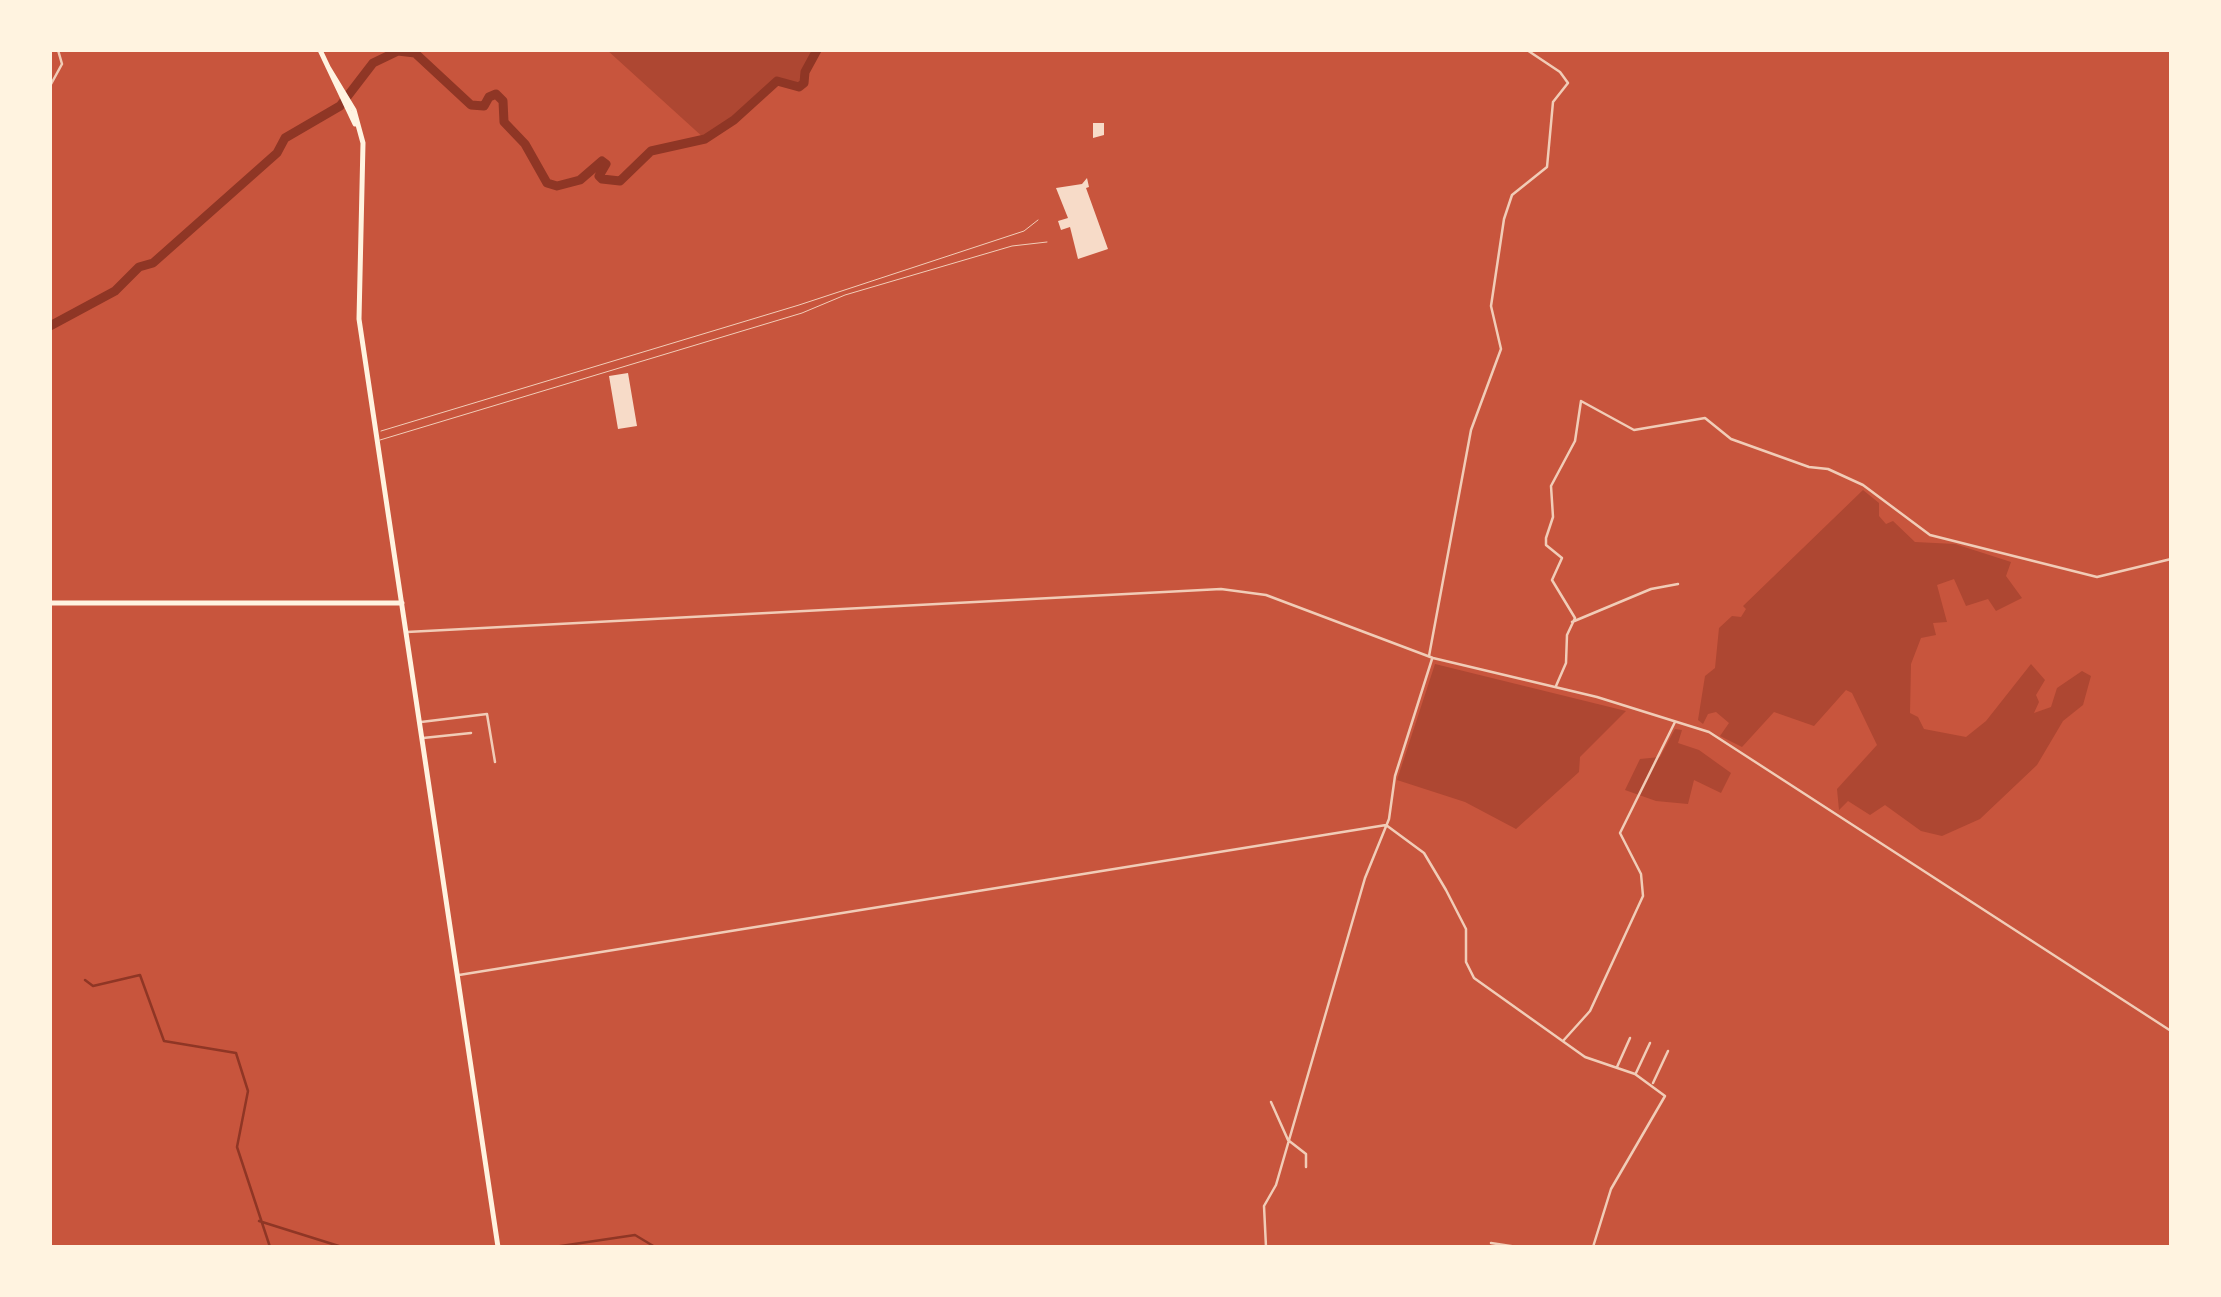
<!DOCTYPE html>
<style>
body{margin:0}
#map{position:relative;width:2221px;height:1297px;overflow:hidden;background:#c8553d;font-family:Commissioner,sans-serif}
canvas{display:block}
.frame{position:absolute;inset:0;border:52px solid #fff3e0;pointer-events:none}
</style>
<div id="map">
<canvas width="2221" height="1297"></canvas>
<div class="frame"></div>
</div>
<script>
const context = document.querySelector('canvas').getContext('2d');
context.lineJoin = 'round';
function fillPath(path, color) {
  context.fillStyle = color;
  context.fill(path, 'evenodd');
}
function shape(rows) {
  const path = new Path2D();
  for (const r of rows) {
    path.moveTo(r[0], r[1]);
    for (let i = 2; i < r.length; i += 2) path.lineTo(r[i], r[i + 1]);
  }
  return path;
}
function stroke(path, color, width, dash) {
  context.strokeStyle = color;
  context.lineWidth = width;
  context.lineCap = dash ? 'butt' : 'round';
  context.setLineDash(dash || []);
  context.stroke(path);
}
const green = shape([
 [607,50,817,50,805,72,804,83,799,87,777,81,734,120,705,139],
 [1863,490,1879,503,1879,516,1886,524,1893,521,1915,542,1955,544,2011,562,2006,576,2022,598,1996,611,1988,599,1966,606,1954,579,1937,585,1947,622,1933,623,1936,635,1921,638,1911,664,1910,713,1918,717,1924,729,1966,737,1986,721,2031,664,2045,680,2036,695,2039,702,2034,713,2051,707,2057,688,2082,671,2091,676,2083,705,2063,721,2037,765,1980,819,1942,836,1921,831,1885,805,1870,815,1848,801,1839,810,1837,789,1877,745,1852,693,1846,690,1814,726,1774,712,1742,747,1720,736,1729,723,1716,712,1708,714,1703,724,1698,720,1705,676,1715,668,1719,628,1732,616,1741,617,1746,609,1743,606],
 [1435,664,1626,711,1580,757,1579,772,1516,829,1465,802,1397,780],
 [1675,729,1682,730,1678,743,1699,750,1731,773,1721,793,1694,780,1688,804,1656,801,1625,790,1640,759,1660,757]
]);
const stream = shape([
 [85,980,93,986,140,975,164,1041,236,1053,248,1091,237,1147,270,1247],
 [259,1221,342,1247],
 [554,1247,635,1235,655,1247]
]);
const river = shape([
 [50,326,115,291,139,267,153,263,277,153,285,138,340,106,373,63,398,51,415,53,471,105,484,106,489,97,496,94,503,101,504,122,525,144,547,183,557,186,580,180,602,161,606,164,599,176,602,179,620,181,651,151,705,139,734,120,777,81,799,87,804,83,805,72,817,50]
]);
const building = shape([
 [1093,123,1104,123,1104,135,1093,138],
 [1087,178,1089,187,1086,188,1108,249,1078,259,1070,227,1061,230,1058,221,1068,218,1056,188,1082,184],
 [628,373,637,426,618,429,609,376]
]);
const service = shape([
 [381,431,799,305,1024,231,1038,220],
 [380,440,802,313,845,295,1012,246,1047,242]
]);
const minor = shape([
 [50,86,62,64,58,50],
 [1572,622,1651,589,1678,584],
 [1429,656,1471,430,1501,349,1491,306,1504,219,1512,195,1547,167,1553,102,1568,83,1560,72,1527,50],
 [1556,686,1566,663,1567,635,1575,618,1552,580,1562,558,1546,545,1546,538,1553,517,1551,486,1575,441,1581,401,1634,430,1705,418,1731,439,1809,467,1828,469,1863,485,1930,535,2097,577,2171,559],
 [421,722,487,714,495,762],
 [423,738,471,733],
 [459,975,1386,825,1424,853,1446,890,1466,929,1466,962,1474,978,1585,1057,1635,1074,1665,1096,1611,1189,1593,1247],
 [1563,1041,1590,1011,1643,896,1641,874,1620,833,1675,722],
 [1617,1067,1630,1038],
 [1636,1073,1650,1043],
 [1653,1083,1668,1051],
 [1271,1102,1288,1140,1306,1154,1306,1167],
 [1491,1243,1517,1247],
 [1266,1247,1264,1206,1276,1185,1365,878,1389,819,1395,776,1432,659]
]);
const tertiary = shape([
 [407,632,1221,589,1266,595,1433,658,1597,697,1709,732,2171,1031]
]);
const trunk = shape([
 [320,50,355,124],
 [328,67,354,110,363,143,359,319,498,1247],
 [50,603,402,603]
]);
fillPath(green, '#ae4732');
stroke(stream, '#8f3625', 2.5);
stroke(river, '#8f3625', 9);
fillPath(building, '#f7dbc8');
stroke(service, '#f1ccb7', 1);
stroke(minor, '#f1ccb7', 2.5);
stroke(tertiary, '#f1ccb7', 2.5);
stroke(trunk, '#fff3e0', 5);
</script>
